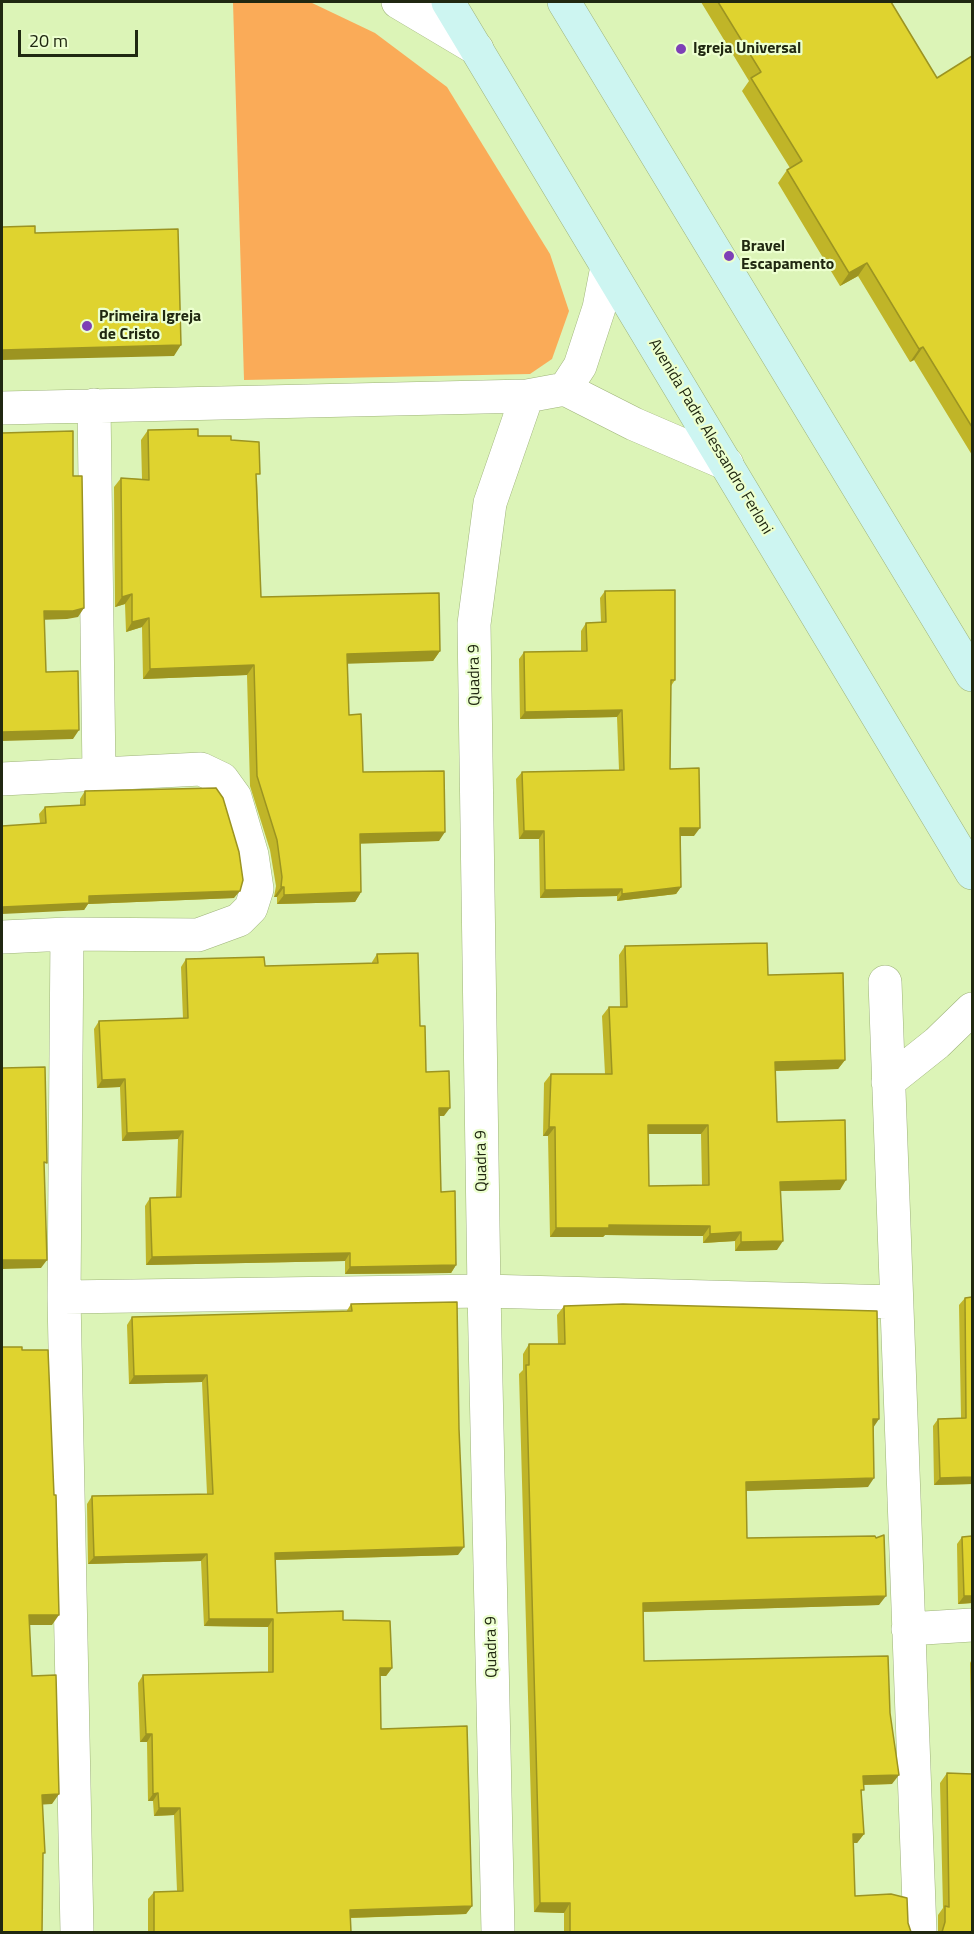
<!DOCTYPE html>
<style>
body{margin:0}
#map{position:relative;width:974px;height:1934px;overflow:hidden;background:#dcf4b7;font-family:"Titillium Web",sans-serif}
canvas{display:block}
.frame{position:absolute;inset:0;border:3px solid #202811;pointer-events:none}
.scale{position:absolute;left:18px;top:30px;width:120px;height:27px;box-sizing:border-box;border:3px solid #202811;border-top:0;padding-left:8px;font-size:18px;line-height:21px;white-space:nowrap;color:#202811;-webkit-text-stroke:4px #ecffcf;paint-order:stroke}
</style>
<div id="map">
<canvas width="974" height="1934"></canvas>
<div class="frame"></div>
<div class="scale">20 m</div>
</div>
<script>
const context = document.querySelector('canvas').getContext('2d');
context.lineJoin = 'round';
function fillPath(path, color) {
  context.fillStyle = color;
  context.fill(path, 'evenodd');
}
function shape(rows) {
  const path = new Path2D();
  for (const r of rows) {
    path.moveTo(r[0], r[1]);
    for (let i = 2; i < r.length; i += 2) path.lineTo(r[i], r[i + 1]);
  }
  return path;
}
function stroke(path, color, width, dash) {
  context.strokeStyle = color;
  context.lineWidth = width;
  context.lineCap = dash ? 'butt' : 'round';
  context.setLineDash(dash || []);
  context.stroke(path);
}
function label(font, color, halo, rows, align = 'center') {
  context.font = font + ' "Titillium Web",sans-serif';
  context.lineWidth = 4.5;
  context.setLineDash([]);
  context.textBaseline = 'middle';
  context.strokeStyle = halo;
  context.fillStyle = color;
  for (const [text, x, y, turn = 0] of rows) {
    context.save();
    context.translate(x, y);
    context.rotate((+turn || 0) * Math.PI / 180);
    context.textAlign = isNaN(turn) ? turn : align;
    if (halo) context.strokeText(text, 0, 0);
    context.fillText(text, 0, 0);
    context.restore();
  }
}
const green = shape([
 [233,2,310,2,375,33,447,87,550,254,569,311,552,359,530,374,244,380]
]);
const minor = shape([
 [398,2,477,49],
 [607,267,599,308,580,366,565,389,634,424,727,464],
 [94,405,99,774],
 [2,408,527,396,565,389],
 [2,779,201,769,222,779,235,797,252,855,257,889,251,908,239,920,198,935,67,934,64,1297,484,1291,896,1302],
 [3,937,67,934],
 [885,982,920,1932],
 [888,1082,937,1043,972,1009],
 [64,1297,77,1932],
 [908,1629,972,1625],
 [498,1932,484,1291,474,624,490,503,527,396]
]);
const secondary = shape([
 [448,2,972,873],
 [564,2,972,675]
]);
const wall = shape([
 [701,2,891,2,937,78,972,56,972,455,914,360,910,362,858,276,840,286,778,183,787,170,790,168,742,91,749,81],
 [148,430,231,440,257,479,261,597,440,651,433,661,347,663,349,715,363,772,439,841,360,843,361,892,355,902,277,904,277,897,274,897,276,886,270,850,250,786,247,675,143,679,142,627,126,632,125,604,115,607,114,487,121,478,142,479,141,440],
 [605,591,675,680,671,686,670,769,694,836,681,836,681,887,676,894,617,901,617,896,540,898,539,839,519,839,516,779,522,772,619,770,617,717,520,719,519,659,524,652,581,651,581,631,586,623,601,622,600,598],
 [85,791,234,898,88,904,84,910,40,823,39,814,45,807,80,805,80,799],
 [625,946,768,975,845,1060,838,1069,775,1071,777,1122,840,1190,780,1191,777,1250,735,1251,735,1241,703,1243,703,1236,605,1235,603,1237,550,1237,548,1136,543,1136,544,1083,551,1074,605,1074,602,1016,609,1007,620,1007,619,955],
 [648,1134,701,1134,702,1185,649,1186],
 [377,954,420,1026,426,1072,444,1116,439,1116,441,1192,456,1265,451,1273,345,1274,345,1261,146,1265,145,1206,150,1198,176,1197,178,1139,122,1141,120,1087,97,1088,94,1029,99,1021,183,1019,181,967,186,959,265,966,372,963,372,962],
 [965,1298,972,1484,934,1485,933,1426,938,1419,961,1418,959,1305],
 [351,1304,458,1555,275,1560,277,1613,343,1620,392,1668,386,1676,380,1676,381,1729,472,1906,466,1914,350,1918,351,1932,148,1932,148,1899,154,1892,177,1891,174,1815,154,1816,153,1801,148,1801,147,1742,140,1742,138,1683,143,1675,268,1672,268,1627,204,1626,201,1561,88,1564,87,1504,92,1496,207,1494,202,1382,129,1384,127,1325,132,1317,346,1312],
 [564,1306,874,1427,868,1487,746,1491,747,1538,879,1605,643,1612,644,1661,892,1784,863,1785,861,1794,864,1834,857,1843,853,1843,855,1896,908,1923,911,1932,564,1932,564,1913,534,1912,519,1374,523,1370,523,1354,529,1344,558,1344,557,1315],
 [962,1537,972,1603,958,1604,957,1544],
 [972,1659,972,1932,938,1932,938,1915,943,1908,940,1783,947,1773,972,1774,970,1663]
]);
const shadedWall = shape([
 [867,263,858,276,840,286,849,273],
 [181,345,174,356,2,360,2,350],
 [923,347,914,360,910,362,919,349],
 [132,594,125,604,115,607,122,597],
 [84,608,78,617,67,619,38,620,44,611],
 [149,618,142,627,126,632,132,622],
 [440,651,433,661,340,664,347,654],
 [254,665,247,675,143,679,150,669],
 [622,710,617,717,520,719,525,712],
 [79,730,73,739,2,741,2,732],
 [680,828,700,828,694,836,675,836],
 [524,831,544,831,539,839,519,839],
 [445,832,439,841,353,844,360,834],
 [281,887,284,887,277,897,274,897],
 [681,887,676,894,617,901,622,894],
 [622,889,617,896,540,898,545,890],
 [240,891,234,898,88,904,84,910,2,914,2,907,89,896],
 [361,892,355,902,277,904,284,895],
 [845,1060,838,1069,768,1071,775,1062],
 [125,1079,120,1087,97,1088,102,1080],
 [439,1108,450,1108,444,1116,434,1116],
 [648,1125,708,1125,701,1134,641,1134],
 [549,1127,555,1127,548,1136,543,1136],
 [183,1131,178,1139,122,1141,127,1133],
 [846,1180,840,1190,773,1191,780,1182],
 [609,1225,710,1226,703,1236,605,1235,603,1237,550,1237,556,1228],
 [741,1232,735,1241,703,1243,710,1234],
 [783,1241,777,1250,735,1251,741,1242],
 [350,1253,345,1261,146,1265,152,1257],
 [2,1260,47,1260,41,1268,2,1269],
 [456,1265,451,1273,345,1274,350,1267],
 [207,1375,202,1382,129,1384,134,1376],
 [873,1419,879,1419,873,1428],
 [972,1477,972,1484,934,1485,940,1478],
 [874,1478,868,1487,740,1491,746,1482],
 [464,1547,458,1555,270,1560,275,1553],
 [207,1554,201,1561,88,1564,94,1557],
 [886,1596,879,1605,636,1612,643,1603],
 [964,1596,972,1596,972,1603,958,1604],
 [29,1615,59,1615,52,1625,22,1625],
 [209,1619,273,1619,268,1627,204,1626],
 [380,1668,392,1668,386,1676,374,1676],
 [146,1734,152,1734,147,1742,140,1742],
 [899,1775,892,1784,857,1785,863,1776],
 [158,1793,153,1801,148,1801,153,1794],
 [59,1794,52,1804,35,1805,42,1795],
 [159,1808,180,1808,174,1815,154,1816],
 [853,1834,864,1834,857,1843,846,1843],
 [540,1903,570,1903,564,1913,534,1912],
 [472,1906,466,1914,344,1918,350,1910]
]);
const building = shape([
 [718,2,891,2,937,78,972,56,972,427,923,347,919,349,867,263,849,273,787,170,802,161,751,78,761,72,718,2],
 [35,226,35,233,178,229,181,345,2,350,2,227,35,226],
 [198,429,198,436,231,436,231,440,259,442,260,474,256,474,261,597,439,593,440,651,347,654,349,715,361,714,363,772,444,771,445,832,360,834,361,892,284,895,284,887,281,887,282,877,277,840,257,776,254,665,150,669,149,618,132,622,132,594,122,597,121,478,149,480,148,430,198,429],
 [73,431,73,476,82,476,84,608,73,611,44,611,46,672,78,671,79,730,2,732,2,433,73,431],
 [675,590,675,680,671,680,670,769,699,768,700,828,680,828,681,887,622,894,622,889,545,890,544,831,524,831,522,772,624,770,622,710,525,712,524,652,587,651,586,623,606,622,605,591,675,590],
 [216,788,223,798,239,852,243,880,240,891,89,896,89,903,2,907,2,826,46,823,45,807,85,805,85,791,216,788],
 [767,943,768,975,843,973,845,1060,775,1062,777,1122,845,1120,846,1180,780,1182,783,1241,741,1242,741,1232,710,1234,710,1226,609,1225,609,1228,556,1228,555,1127,549,1127,551,1074,612,1074,609,1007,627,1007,625,946,767,943],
 [648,1125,708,1125,709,1185,649,1186,648,1125],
 [418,953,420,1026,425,1026,426,1072,449,1071,450,1108,439,1108,441,1192,455,1191,456,1265,350,1267,350,1253,152,1257,150,1198,181,1197,183,1131,127,1133,125,1079,102,1080,99,1021,188,1018,186,959,264,957,265,966,378,963,377,954,418,953],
 [45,1067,47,1163,44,1162,47,1260,2,1260,2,1068,45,1067],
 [972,1297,972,1477,940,1478,938,1419,966,1418,965,1298,972,1297],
 [457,1302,459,1429,464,1547,275,1553,277,1613,343,1611,343,1620,390,1621,392,1668,380,1668,381,1729,467,1726,472,1906,350,1910,351,1932,154,1932,154,1892,183,1891,180,1808,159,1808,158,1793,153,1794,152,1734,146,1734,143,1675,273,1672,273,1619,209,1619,207,1554,94,1557,92,1496,213,1494,207,1375,134,1376,132,1317,352,1311,351,1304,457,1302],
 [623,1304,877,1311,879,1419,873,1419,874,1478,746,1482,747,1538,875,1536,876,1538,884,1535,886,1596,643,1603,644,1661,888,1656,890,1713,899,1775,863,1776,864,1790,861,1790,864,1834,853,1834,855,1896,891,1894,907,1898,908,1923,911,1932,570,1932,570,1903,540,1903,526,1365,529,1365,529,1344,565,1344,564,1306,623,1304],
 [2,1347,22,1347,22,1350,48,1350,54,1495,56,1495,59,1615,29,1615,32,1676,56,1675,59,1794,42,1795,45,1853,43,1853,42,1932,2,1932,2,1347],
 [972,1536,972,1596,964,1596,962,1537,972,1536],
 [947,1773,972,1774,972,1932,942,1932,945,1922,945,1906,949,1907,947,1773]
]);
const markers = [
 [681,49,6,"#7e40b6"],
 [729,256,6,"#7e40b6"],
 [87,326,6,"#7e40b6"]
];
const poiNames = [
 ["Igreja Universal",693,49],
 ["Bravel",741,247],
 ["Escapamento",741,265],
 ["Primeira Igreja",99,317],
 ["de Cristo",99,335]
];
const streetNames = [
 ["Avenida Padre Alessandro Ferloni",710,437,59],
 ["Quadra 9",475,675,-91],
 ["Quadra 9",482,1161,-91],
 ["Quadra 9",492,1647,-91]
];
fillPath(green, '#faab58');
stroke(minor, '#9eb37a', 34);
stroke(secondary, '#9eb37a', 34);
stroke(minor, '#fff', 33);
stroke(secondary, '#cdf5f1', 33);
fillPath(wall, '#c0b528');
fillPath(shadedWall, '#9c9421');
fillPath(building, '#dfd32f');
stroke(building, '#9c9421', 1.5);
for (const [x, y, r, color] of markers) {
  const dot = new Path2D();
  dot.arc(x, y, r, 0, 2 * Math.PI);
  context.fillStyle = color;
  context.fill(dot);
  stroke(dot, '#ecffcf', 2);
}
label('bold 16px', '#202811', '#ecffcf', poiNames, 'left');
label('16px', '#202811', '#ecffcf', streetNames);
</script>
